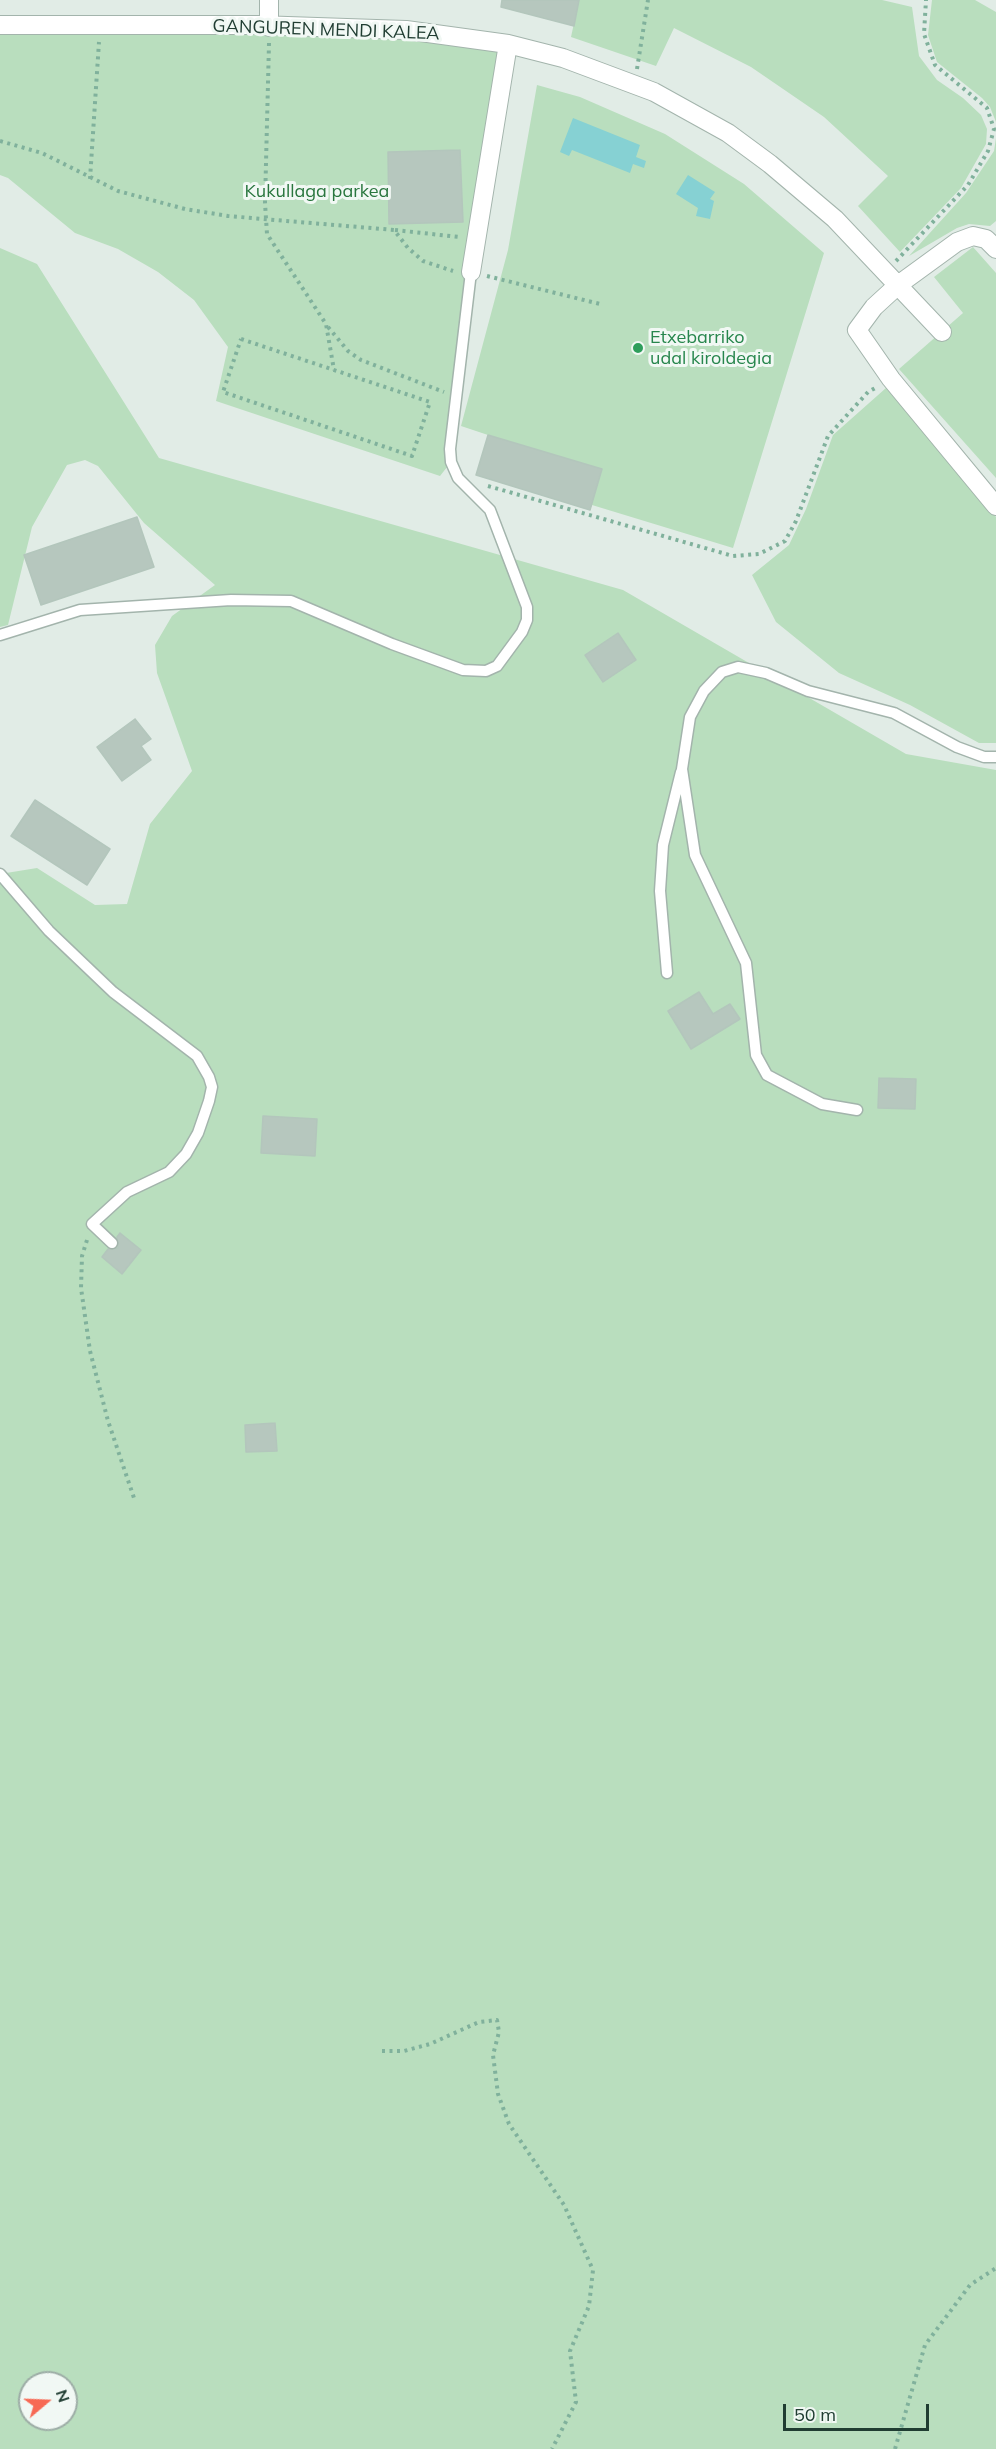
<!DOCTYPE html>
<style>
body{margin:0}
#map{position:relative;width:996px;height:2449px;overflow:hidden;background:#e1ece6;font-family:Mulish,sans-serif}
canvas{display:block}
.north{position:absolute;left:18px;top:2371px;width:60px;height:60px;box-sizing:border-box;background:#f1f8f4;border:2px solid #9dada6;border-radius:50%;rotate:71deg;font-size:16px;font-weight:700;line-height:24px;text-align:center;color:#203d32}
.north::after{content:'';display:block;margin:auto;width:21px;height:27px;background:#f76954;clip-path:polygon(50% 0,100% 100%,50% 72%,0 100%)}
.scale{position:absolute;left:783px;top:2404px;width:146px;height:27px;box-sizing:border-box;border:3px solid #203d32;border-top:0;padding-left:8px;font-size:18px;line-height:21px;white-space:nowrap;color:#203d32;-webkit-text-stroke:4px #f1f8f4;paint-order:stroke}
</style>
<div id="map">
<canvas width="996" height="2449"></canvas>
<div class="north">N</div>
<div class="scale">50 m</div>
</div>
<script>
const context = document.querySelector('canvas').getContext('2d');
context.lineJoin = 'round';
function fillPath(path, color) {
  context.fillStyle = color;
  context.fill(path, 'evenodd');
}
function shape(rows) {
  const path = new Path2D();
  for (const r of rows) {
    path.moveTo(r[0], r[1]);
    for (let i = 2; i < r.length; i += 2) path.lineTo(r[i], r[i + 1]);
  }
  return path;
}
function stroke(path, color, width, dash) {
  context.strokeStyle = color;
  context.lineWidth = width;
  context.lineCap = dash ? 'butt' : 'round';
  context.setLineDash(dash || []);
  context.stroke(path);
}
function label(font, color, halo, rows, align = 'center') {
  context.font = font + ' Mulish,sans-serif';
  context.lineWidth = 6;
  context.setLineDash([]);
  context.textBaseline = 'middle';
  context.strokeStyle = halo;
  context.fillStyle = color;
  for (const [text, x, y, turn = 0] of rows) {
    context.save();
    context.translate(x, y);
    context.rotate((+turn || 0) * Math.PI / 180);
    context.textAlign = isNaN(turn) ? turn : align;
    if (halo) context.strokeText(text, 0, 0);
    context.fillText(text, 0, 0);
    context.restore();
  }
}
const green = shape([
 [579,0,882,0,912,7,919,56,937,80,963,98,981,115,987,129,986,144,961,188,900,252,858,206,888,176,824,117,751,67,674,28,656,66,571,37],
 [932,0,975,0,996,12,996,122,990,107,982,98,937,62,928,35],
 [0,25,258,27,508,44,475,238,451,462,440,476,216,401,228,347,194,300,158,272,118,249,75,233,8,178,0,175],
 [537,85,580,97,665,134,744,184,824,253,733,548,592,505,590,510,476,475,488,435,461,426,508,250],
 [996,138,996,221,990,226,969,224,957,228,909,256,966,193,994,151],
 [973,247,996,273,996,478,899,369,963,313,934,277],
 [0,248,37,264,159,458,623,590,906,754,996,770,996,2449,0,2449,0,874,37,868,95,905,127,904,150,824,192,771,157,673,155,645,172,616,215,585,144,523,98,466,85,460,67,465,32,527,8,625,0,627],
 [30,2383,66,2383,66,2419,30,2419],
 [886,388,996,517,996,743,979,743,910,705,839,673,776,622,752,575,789,545,806,509,833,435]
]);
const water = shape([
 [573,118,640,145,636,157,646,161,644,168,633,164,630,173,572,150,569,156,560,152],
 [688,175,715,192,710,199,714,201,710,219,696,216,698,208,676,194]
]);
const building = shape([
 [502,0,579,0,574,26,501,7,502,0],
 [460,150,463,222,389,224,388,152,460,150],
 [488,435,602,469,590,510,476,475,488,435],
 [137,517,154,567,41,605,24,555,137,517],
 [618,633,636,660,603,682,585,655,618,633],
 [135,719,151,739,141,746,151,760,122,781,97,747,135,719],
 [35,800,110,849,87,885,11,836,35,800],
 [699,992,713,1014,730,1004,740,1019,691,1049,668,1011,699,992],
 [879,1078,916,1079,915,1109,878,1108,879,1078],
 [263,1116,317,1119,315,1156,261,1153,263,1116],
 [120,1233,141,1250,122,1274,102,1257,108,1249,118,1248,117,1237,120,1233],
 [275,1423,277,1451,246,1452,245,1425,275,1423]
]);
const path = shape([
 [269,43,265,203,267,234,326,324,334,370],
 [637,69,648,0],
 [0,141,42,153,118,191,185,209,228,216,394,230,408,248,423,261,453,271],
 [90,179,99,42],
 [395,230,459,237],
 [896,261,968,185,988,151,994,129,987,108,935,65,924,34,926,0],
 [487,276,600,304],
 [328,327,348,351,361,360,444,392],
 [241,339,430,402,412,456,223,392,241,339],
 [488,486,733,556,759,554,785,541,796,521,828,436,868,392,877,387],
 [87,1240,82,1256,81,1288,90,1351,108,1421,134,1498],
 [382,2051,404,2051,430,2044,479,2022,497,2020,499,2032,493,2055,498,2094,509,2124,564,2205,593,2270,589,2306,570,2351,576,2402,552,2449],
 [895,2449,925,2345,970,2285,996,2268]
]);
const service = shape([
 [0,635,80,610,231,600,291,601,392,644,463,670,486,671,497,666,522,632,527,620,527,607,490,510,458,478,451,462,450,449,471,272],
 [0,874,49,931,113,992,197,1056,209,1077,212,1087,209,1101,198,1133,186,1154,169,1172,127,1192,92,1224,112,1243],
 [667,973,660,891,663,845,681,772],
 [857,1110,822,1104,767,1075,756,1055,746,963,695,855,682,769,690,717,704,691,722,672,738,667,766,673,808,691,894,713,957,747,984,757,996,757]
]);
const minor = shape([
 [0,25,258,25,406,30,508,44,563,58,654,92,728,133,770,164,835,219,942,332],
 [269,27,269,0],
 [996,249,986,239,973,236,957,242,898,285,874,307,857,330,891,379,996,506],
 [471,272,508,44]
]);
const markers = [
 [638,348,6,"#2e9e5b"]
];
const streetNames = [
 ["GANGUREN MENDI KALEA",326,30,2]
];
const parkNames = [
 ["Kukullaga parkea",317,192]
];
const leisureNames = [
 ["Etxebarriko",650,338],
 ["udal kiroldegia",650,359]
];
fillPath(green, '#b9debe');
fillPath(water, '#86d1d3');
fillPath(building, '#b6c7be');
stroke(building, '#b3c6bc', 1.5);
stroke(service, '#a3b4ac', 13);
stroke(minor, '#a3b4ac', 20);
stroke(path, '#80b19c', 4, [3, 4.5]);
stroke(service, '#fff', 10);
stroke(minor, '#fff', 18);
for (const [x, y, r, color] of markers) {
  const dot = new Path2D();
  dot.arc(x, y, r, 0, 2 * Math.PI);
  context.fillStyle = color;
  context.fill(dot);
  stroke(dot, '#f1f8f4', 2);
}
label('18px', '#203d32', '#f1f8f4', streetNames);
label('18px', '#29763e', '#f1f8f4', parkNames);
label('18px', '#27864d', '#f1f8f4', leisureNames, 'left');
</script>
